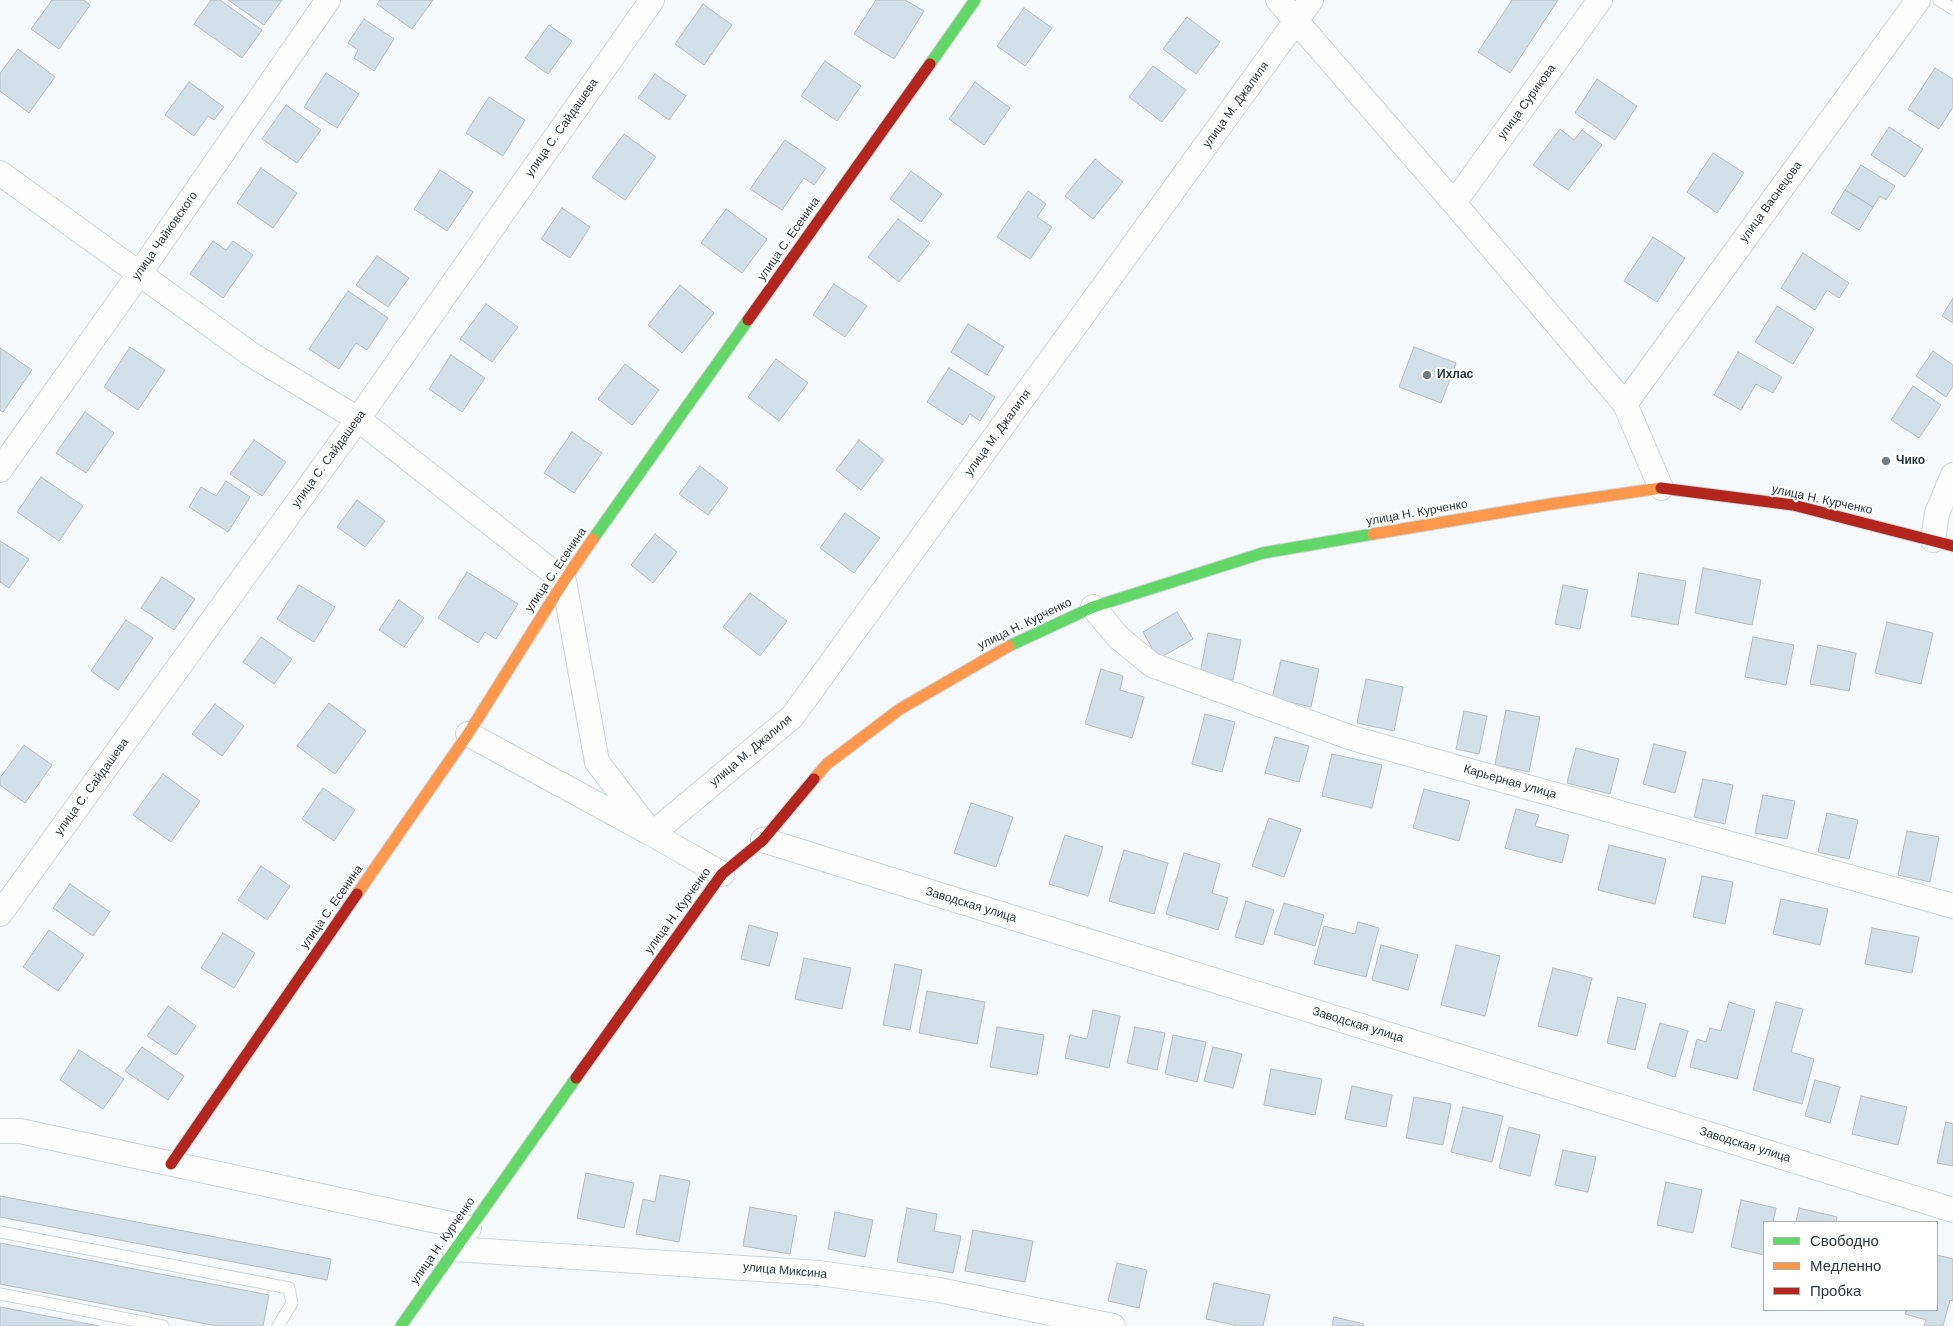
<!DOCTYPE html>
<meta charset="utf-8">
<style>
body{margin:0}
#map{position:relative;width:1953px;height:1326px;overflow:hidden;background:#f6f9fb;font-family:Arial,sans-serif}
canvas{display:block}
.legend{position:absolute;left:1763px;top:1221px;width:175px;height:90px;box-sizing:border-box;background:#fff;border:1px solid #aaaeb1;margin:0;padding:6px 9px;list-style:none;font-size:15px;color:#2a353c}
.legend li{display:flex;align-items:center;gap:10px;height:25px}
.legend b{width:25px;border:1px solid #aaaeb1}
</style>
<div id="map">
<canvas width="1953" height="1326"></canvas>
<ul class="legend">
<li><b style="height:6px;background:#63d668"></b>Свободно</li>
<li><b style="height:6px;background:#ff974d"></b>Медленно</li>
<li><b style="height:6px;background:#b3261e"></b>Пробка</li>
</ul>
</div>
<script>
const context = document.querySelector('canvas').getContext('2d');
context.lineJoin = 'round';
function fillPath(path, color) {
  context.fillStyle = color;
  context.fill(path, 'evenodd');
}
function shape(rows) {
  const path = new Path2D();
  for (const r of rows) {
    path.moveTo(r[0], r[1]);
    for (let i = 2; i < r.length; i += 2) path.lineTo(r[i], r[i + 1]);
  }
  return path;
}
function stroke(path, color, width, dash) {
  context.strokeStyle = color;
  context.lineWidth = width;
  context.lineCap = dash ? 'butt' : 'round';
  context.setLineDash(dash || []);
  context.stroke(path);
}
function label(font, color, halo, rows, align = 'center') {
  context.font = font + ' Arial,sans-serif';
  context.lineWidth = 4;
  context.setLineDash([]);
  context.textBaseline = 'middle';
  context.strokeStyle = halo;
  context.fillStyle = color;
  for (const [text, x, y, turn = 0] of rows) {
    context.save();
    context.translate(x, y);
    context.rotate((+turn || 0) * Math.PI / 180);
    context.textAlign = isNaN(turn) ? turn : align;
    if (halo) context.strokeText(text, 0, 0);
    context.fillText(text, 0, 0);
    context.restore();
  }
}
const building = shape([
 [52,0,84,0,90,5,59,49,31,29,52,0],
 [211,0,220,0,262,30,242,58,194,24,211,0],
 [228,0,282,0,264,25,228,0],
 [380,0,433,0,412,29,377,4,380,0],
 [876,0,905,0,924,11,894,59,854,34,876,0],
 [1512,0,1558,0,1510,73,1478,52,1512,0],
 [703,4,732,25,704,65,675,44,703,4],
 [1024,8,1052,28,1025,66,997,46,1024,8],
 [1187,17,1220,42,1196,74,1163,49,1187,17],
 [364,19,394,39,374,71,354,58,358,50,348,43,364,19],
 [549,25,572,41,548,74,525,58,549,25],
 [18,49,55,77,29,113,0,91,0,73,18,49],
 [825,61,861,86,837,121,801,96,825,61],
 [1153,66,1186,90,1162,122,1129,97,1153,66],
 [1935,68,1953,79,1953,107,1939,129,1908,109,1935,68],
 [326,73,359,94,337,128,304,107,326,73],
 [655,74,686,96,669,120,638,98,655,74],
 [1597,79,1637,106,1615,140,1575,113,1597,79],
 [189,82,224,107,214,120,208,116,194,136,165,115,189,82],
 [975,82,1010,108,984,145,949,119,975,82],
 [489,97,525,120,503,156,466,133,489,97],
 [286,105,321,130,297,163,262,139,286,105],
 [1889,127,1923,149,1905,177,1871,155,1889,127],
 [1560,129,1574,140,1582,130,1602,145,1568,190,1533,165,1560,129],
 [624,134,656,157,625,200,592,177,624,134],
 [785,140,826,168,814,185,804,178,782,210,750,189,785,140],
 [1713,153,1744,173,1717,213,1687,192,1713,153],
 [1095,159,1123,182,1093,219,1065,196,1095,159],
 [1861,165,1895,186,1886,200,1880,196,1873,207,1845,190,1861,165],
 [261,168,297,193,273,228,237,203,261,168],
 [440,170,473,192,447,231,414,209,440,170],
 [911,171,942,194,921,222,890,199,911,171],
 [1845,190,1873,207,1859,230,1831,213,1845,190],
 [1028,191,1046,204,1037,217,1052,227,1030,259,997,237,1028,191],
 [562,208,590,227,570,258,541,239,562,208],
 [726,209,767,239,742,273,701,243,726,209],
 [898,219,930,243,899,282,868,257,898,219],
 [1653,237,1685,258,1657,302,1624,281,1653,237],
 [213,241,226,250,233,241,253,255,223,298,190,274,213,241],
 [1803,253,1849,283,1839,298,1827,290,1815,310,1781,288,1803,253],
 [377,256,409,278,388,307,356,285,377,256],
 [834,284,867,306,845,337,813,315,834,284],
 [680,285,714,313,682,353,648,325,680,285],
 [348,291,388,318,367,350,356,343,339,369,309,349,348,291],
 [1953,298,1953,323,1942,316,1953,298],
 [486,304,518,327,492,362,460,339,486,304],
 [1777,306,1814,329,1793,364,1755,342,1777,306],
 [968,324,1004,347,987,375,951,352,968,324],
 [130,347,165,370,138,410,104,387,130,347],
 [1414,347,1456,363,1441,403,1399,387,1414,347],
 [0,348,32,370,3,412,0,410,0,348],
 [1933,351,1953,365,1953,386,1946,397,1916,376,1933,351],
 [1738,352,1782,377,1773,393,1756,384,1741,410,1714,395,1738,352],
 [451,355,485,378,462,412,429,389,451,355],
 [776,359,808,383,779,421,748,397,776,359],
 [625,364,659,390,632,425,598,399,625,364],
 [949,368,995,397,980,421,970,414,963,425,927,402,949,368],
 [1913,386,1941,405,1919,438,1891,420,1913,386],
 [85,412,114,433,86,473,56,453,85,412],
 [572,432,602,453,574,493,544,473,572,432],
 [254,440,286,462,262,496,230,474,254,440],
 [859,440,884,460,861,490,836,470,859,440],
 [700,466,728,488,708,515,679,494,700,466],
 [41,477,83,506,59,541,17,512,41,477],
 [226,481,250,497,228,532,189,507,201,487,216,496,226,481],
 [357,500,385,521,365,547,337,527,357,500],
 [845,513,880,538,854,573,820,548,845,513],
 [655,534,677,552,653,583,631,565,655,534],
 [0,541,29,559,9,588,0,582,0,541],
 [1703,568,1761,580,1752,625,1695,613,1703,568],
 [467,572,518,604,496,639,485,632,478,643,438,618,467,572],
 [1639,573,1686,581,1678,625,1631,616,1639,573],
 [162,577,195,599,174,630,141,608,162,577],
 [299,585,335,607,314,642,277,619,299,585],
 [1563,585,1588,590,1580,629,1555,624,1563,585],
 [750,593,787,621,760,656,723,627,750,593],
 [399,600,424,618,404,647,379,630,399,600],
 [1177,612,1193,639,1158,659,1143,632,1177,612],
 [126,620,153,638,118,690,91,671,126,620],
 [1887,622,1933,633,1921,684,1875,673,1887,622],
 [1208,633,1241,640,1233,680,1200,674,1208,633],
 [261,637,292,659,274,684,243,662,261,637],
 [1753,637,1794,645,1786,685,1745,677,1753,637],
 [1818,645,1856,653,1849,691,1810,684,1818,645],
 [1281,660,1319,669,1311,707,1272,698,1281,660],
 [1101,669,1123,676,1120,690,1144,697,1132,738,1085,724,1101,669],
 [1366,679,1403,687,1394,731,1357,723,1366,679],
 [329,703,366,731,335,774,297,746,329,703],
 [215,704,244,726,222,756,192,734,215,704],
 [1506,710,1540,717,1529,772,1495,765,1506,710],
 [1464,711,1487,716,1479,754,1456,749,1464,711],
 [1205,714,1235,722,1222,772,1192,764,1205,714],
 [1275,737,1309,746,1299,782,1265,773,1275,737],
 [1654,744,1686,752,1675,793,1643,784,1654,744],
 [24,745,52,765,25,803,0,785,0,778,24,745],
 [1576,748,1619,759,1610,794,1567,783,1576,748],
 [1332,754,1382,765,1372,808,1322,796,1332,754],
 [163,774,200,801,171,842,133,815,163,774],
 [1703,779,1733,785,1725,824,1694,817,1703,779],
 [323,788,355,810,334,841,302,819,323,788],
 [1424,789,1470,801,1459,841,1413,828,1424,789],
 [1763,795,1795,801,1787,839,1755,833,1763,795],
 [971,803,1013,817,996,867,954,853,971,803],
 [1516,809,1539,815,1535,826,1569,835,1562,863,1505,848,1516,809],
 [1827,813,1858,820,1849,859,1818,852,1827,813],
 [1269,818,1301,829,1284,877,1252,866,1269,818],
 [1907,831,1939,837,1930,882,1898,875,1907,831],
 [1065,835,1103,847,1088,896,1049,884,1065,835],
 [1609,845,1666,859,1655,904,1598,890,1609,845],
 [1124,850,1168,863,1154,914,1109,901,1124,850],
 [1184,853,1220,864,1212,893,1228,898,1218,930,1166,914,1184,853],
 [261,866,290,886,267,920,238,900,261,866],
 [1702,876,1733,882,1725,924,1693,917,1702,876],
 [70,884,110,912,93,936,53,908,70,884],
 [1781,899,1828,909,1820,945,1773,934,1781,899],
 [1246,901,1274,910,1263,945,1235,937,1246,901],
 [1284,903,1324,915,1315,946,1274,934,1284,903],
 [1358,922,1379,928,1366,977,1314,964,1324,926,1355,934,1358,922],
 [749,925,778,933,769,966,741,959,749,925],
 [1872,928,1919,937,1912,973,1865,964,1872,928],
 [49,930,84,955,58,991,23,967,49,930],
 [223,933,255,953,234,988,201,968,223,933],
 [1381,945,1418,955,1408,990,1372,980,1381,945],
 [1456,945,1500,956,1485,1016,1441,1005,1456,945],
 [804,958,851,968,842,1009,795,999,804,958],
 [895,964,922,970,910,1030,883,1025,895,964],
 [1553,968,1592,978,1577,1036,1538,1026,1553,968],
 [927,991,985,1002,977,1044,919,1033,927,991],
 [1618,997,1646,1004,1635,1050,1607,1043,1618,997],
 [1729,1002,1755,1010,1737,1079,1690,1067,1697,1039,1706,1042,1710,1028,1721,1031,1729,1002],
 [1776,1002,1803,1009,1791,1052,1814,1059,1802,1104,1753,1090,1776,1002],
 [168,1006,196,1026,176,1055,147,1036,168,1006],
 [1093,1010,1120,1016,1109,1068,1065,1058,1070,1035,1087,1039,1093,1010],
 [1660,1023,1688,1031,1675,1077,1647,1068,1660,1023],
 [997,1027,1044,1035,1037,1075,990,1067,997,1027],
 [1135,1027,1165,1033,1157,1070,1127,1063,1135,1027],
 [1173,1035,1206,1042,1197,1082,1165,1074,1173,1035],
 [142,1047,184,1076,168,1100,125,1071,142,1047],
 [1213,1047,1242,1054,1233,1088,1204,1081,1213,1047],
 [79,1050,124,1079,103,1109,60,1080,79,1050],
 [1271,1069,1322,1079,1315,1115,1264,1105,1271,1069],
 [1815,1080,1840,1087,1830,1123,1805,1116,1815,1080],
 [1352,1086,1392,1095,1386,1127,1345,1119,1352,1086],
 [1861,1096,1907,1107,1898,1145,1852,1134,1861,1096],
 [1414,1097,1451,1104,1443,1145,1406,1138,1414,1097],
 [1463,1107,1503,1116,1492,1162,1451,1152,1463,1107],
 [1946,1122,1953,1124,1953,1166,1937,1163,1946,1122],
 [1509,1127,1540,1135,1530,1176,1499,1168,1509,1127],
 [1563,1150,1596,1157,1588,1192,1555,1185,1563,1150],
 [586,1173,634,1183,624,1228,577,1218,586,1173],
 [660,1175,690,1181,679,1242,636,1234,643,1199,655,1202,660,1175],
 [1666,1182,1702,1190,1693,1233,1657,1225,1666,1182],
 [0,1196,331,1259,327,1280,0,1217,0,1196],
 [1741,1200,1776,1208,1773,1222,1764,1222,1764,1255,1731,1247,1741,1200],
 [750,1207,797,1216,790,1254,743,1246,750,1207],
 [907,1208,937,1214,934,1231,961,1236,953,1273,897,1262,907,1208],
 [1799,1208,1837,1217,1836,1222,1796,1222,1799,1208],
 [835,1212,873,1220,865,1257,828,1249,835,1212],
 [973,1230,1033,1241,1025,1282,965,1271,973,1230],
 [0,1243,269,1295,263,1326,217,1326,0,1284,0,1243],
 [1937,1255,1953,1259,1953,1301,1950,1300,1943,1326,1924,1326,1926,1320,1905,1314,1906,1310,1937,1310,1937,1255],
 [1117,1263,1147,1270,1139,1308,1108,1301,1117,1263],
 [1214,1283,1270,1295,1263,1326,1238,1326,1206,1319,1214,1283],
 [0,1307,99,1326,0,1326,0,1307],
 [1334,1317,1364,1324,1363,1326,1332,1326,1334,1317]
]);
const lane = shape([
 [1939,0,1953,9],
 [0,1232,289,1288,292,1303,278,1326],
 [0,1294,163,1326]
]);
const street = shape([
 [1278,0,1454,203,1625,404,1661,488],
 [0,173,252,355,358,419,564,581,597,762,652,834,722,874],
 [1454,203,1600,0],
 [1625,404,1918,0],
 [0,470,139,274,328,0],
 [1933,540,1937,513,1953,475],
 [1093,607,1118,637,1152,665,1352,738,1953,906],
 [468,734,652,834,792,717,1311,0],
 [763,840,1953,1210],
 [0,914,358,419,652,0],
 [0,1131,20,1131,469,1228],
 [454,1249,819,1273,939,1290,1113,1326]
]);
const fast = shape([
 [930,64,975,0],
 [593,539,748,320],
 [1009,646,1093,607,1263,553,1373,534],
 [401,1326,576,1078]
]);
const slow = shape([
 [1373,534,1551,504,1661,488],
 [814,779,827,764,900,709,1009,646],
 [357,894,468,734,564,581,593,539]
]);
const jam = shape([
 [748,320,930,64],
 [1661,488,1793,505,1953,546],
 [576,1078,722,874,763,840,814,779],
 [171,1164,357,894]
]);
const markers = [
 [1427,375,5,"#717a7f"],
 [1886,461,5,"#717a7f"]
];
const streetNames = [
 ["улица Сурикова",1527,102,-54],
 ["улица М. Джалиля",1236,105,-54],
 ["улица С. Сайдашева",562,128,-55],
 ["улица Васнецова",1771,202,-54],
 ["улица Чайковского",165,236,-55],
 ["улица С. Есенина",789,239,-55],
 ["улица М. Джалиля",998,433,-54],
 ["улица С. Сайдашева",329,459,-54],
 ["улица Н. Курченко",1822,500,12],
 ["улица Н. Курченко",1417,513,-10],
 ["улица С. Есенина",556,570,-56],
 ["улица Н. Курченко",1025,624,-26],
 ["улица М. Джалиля",751,751,-40],
 ["Карьерная улица",1510,782,16],
 ["улица С. Сайдашева",92,787,-54],
 ["Заводская улица",971,905,17],
 ["улица С. Есенина",332,907,-55],
 ["улица Н. Курченко",678,911,-54],
 ["Заводская улица",1358,1025,17],
 ["Заводская улица",1745,1145,17],
 ["улица Н. Курченко",443,1241,-55],
 ["улица Миксина",785,1271,5]
];
const poiNames = [
 ["Ихлас",1437,375],
 ["Чико",1896,461]
];
fillPath(building, '#d1dfe8');
stroke(building, '#b6bcc0', 1);
stroke(lane, '#ced5d9', 13);
stroke(street, '#ced5d9', 26);
stroke(fast, '#ced5d9', 13);
stroke(slow, '#ced5d9', 13);
stroke(jam, '#ced5d9', 13);
stroke(lane, '#fefefe', 11);
stroke(street, '#fefefe', 24);
stroke(fast, '#63d668', 11);
stroke(slow, '#ff974d', 11);
stroke(jam, '#b3261e', 11);
for (const [x, y, r, color] of markers) {
  const dot = new Path2D();
  dot.arc(x, y, r, 0, 2 * Math.PI);
  context.fillStyle = color;
  context.fill(dot);
  stroke(dot, '#fff', 2);
}
label('12px', '#2a353c', '#fff', streetNames);
label('bold 12px', '#2a353c', '#fff', poiNames, 'left');
</script>
